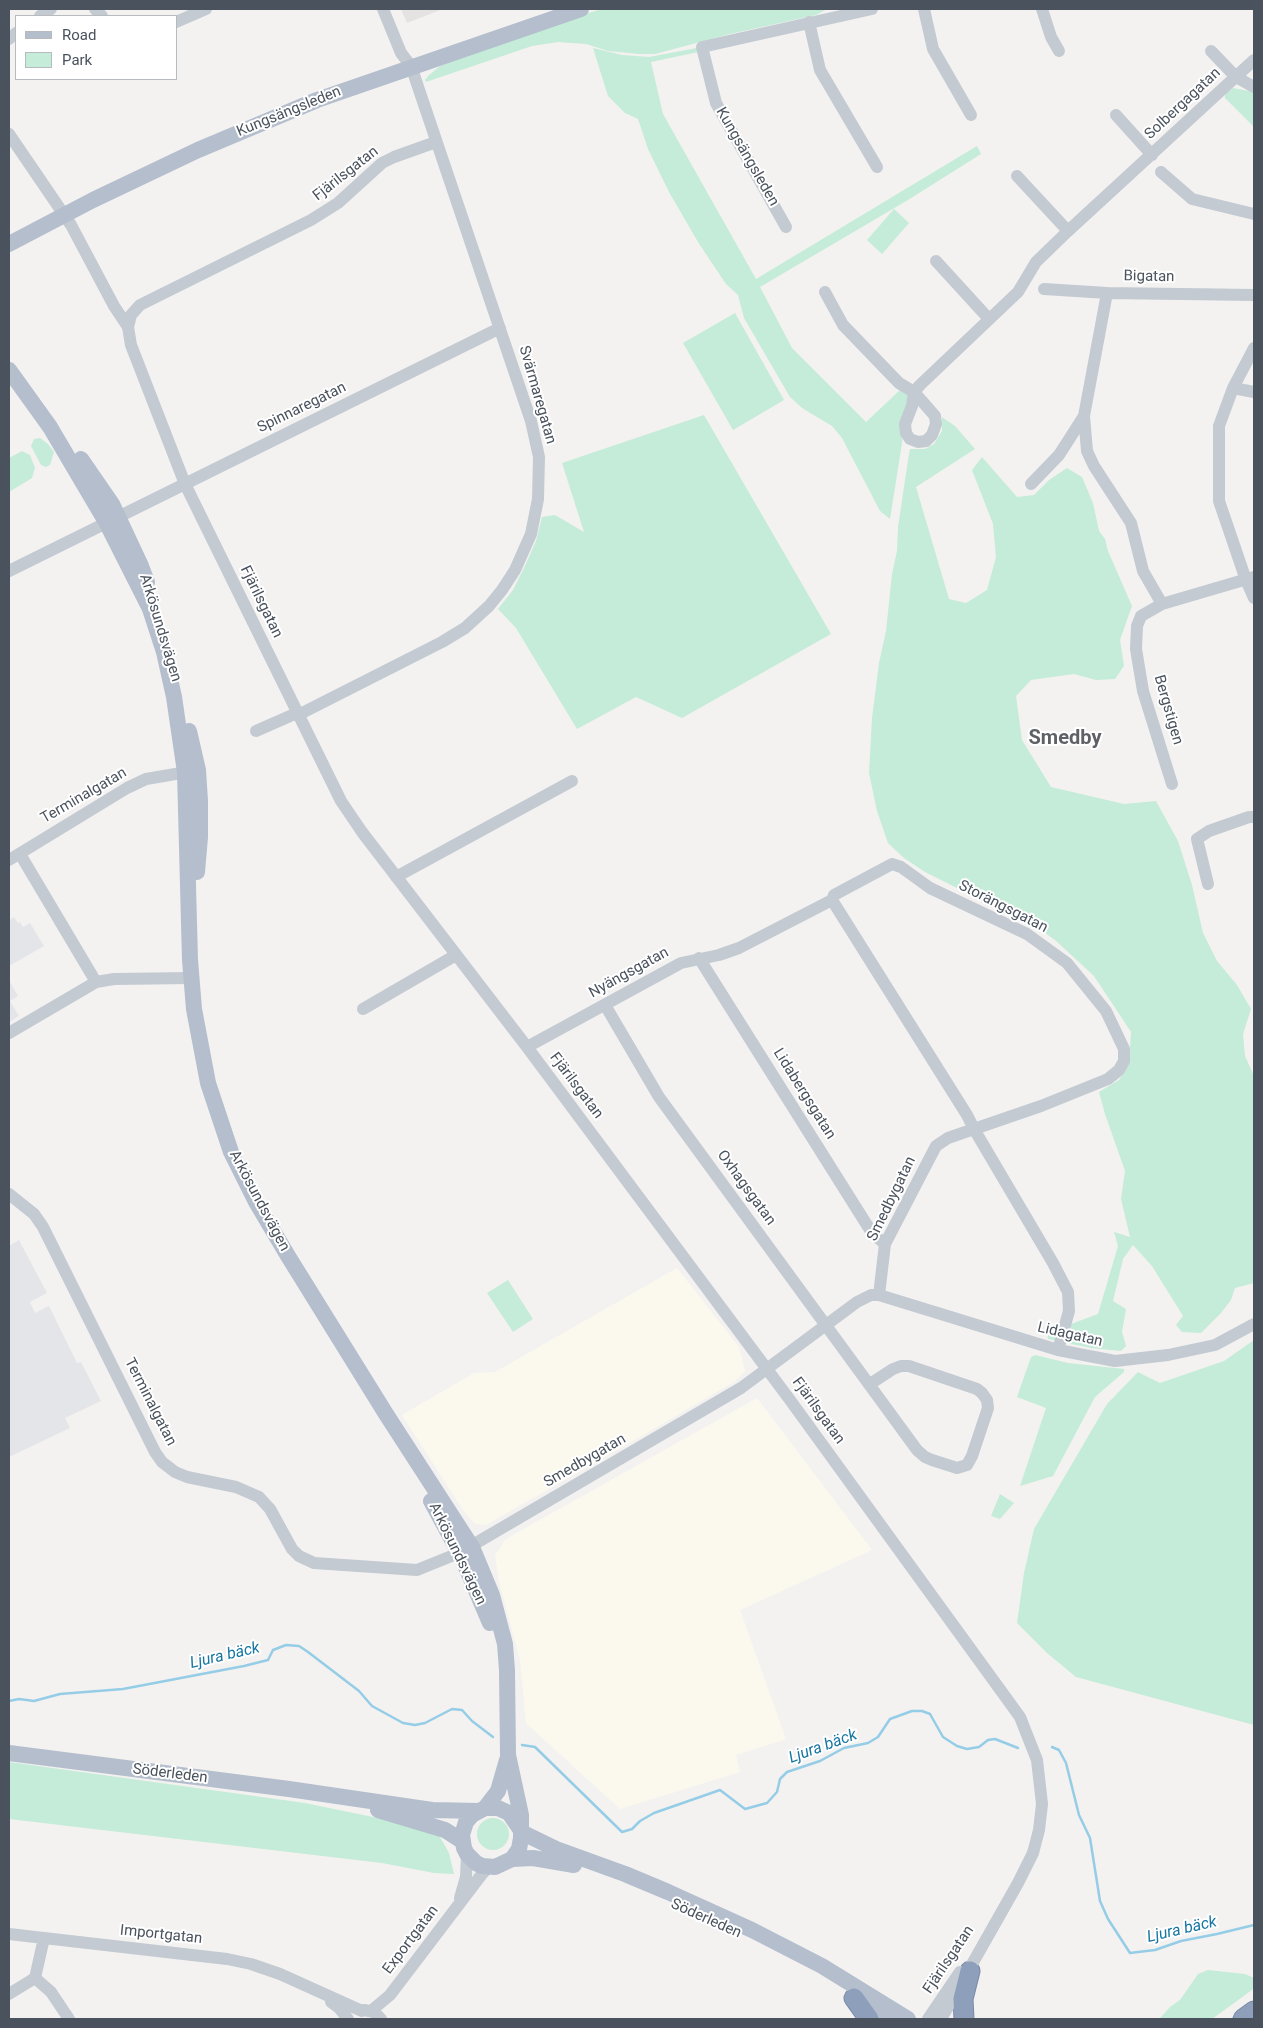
<!DOCTYPE html>
<meta charset="utf-8">
<style>
body{margin:0}
#map{position:relative;width:1263px;height:2028px;overflow:hidden;background:#f3f2f1;font-family:Roboto,sans-serif}
canvas{display:block}
.frame{position:absolute;inset:0;border:10px solid #4a525d;pointer-events:none}
.legend{position:absolute;left:15px;top:15px;width:162px;height:65px;box-sizing:border-box;background:#fff;border:1px solid #b7babe;margin:0;padding:6px 9px;list-style:none;font-size:15px;color:#4a525d}
.legend li{display:flex;align-items:center;gap:10px;height:25px}
.legend b{width:25px;border:1px solid #b7babe}
</style>
<div id="map">
<canvas width="1263" height="2028"></canvas>
<div class="frame"></div>
<ul class="legend">
<li><b style="height:6px;background:#b4becd"></b>Road</li>
<li><b style="height:14px;background:#c4ecd8"></b>Park</li>
</ul>
</div>
<script>
const context = document.querySelector('canvas').getContext('2d');
context.lineJoin = 'round';
function fillPath(path, color) {
  context.fillStyle = color;
  context.fill(path, 'evenodd');
}
function shape(rows) {
  const path = new Path2D();
  for (const r of rows) {
    if (r.length === 3) {
      path.moveTo(r[0] + r[2], r[1]);
      path.arc(r[0], r[1], r[2], 0, 2 * Math.PI);
      continue;
    }
    path.moveTo(r[0], r[1]);
    for (let i = 2; i < r.length; i += 2) path.lineTo(r[i], r[i + 1]);
  }
  return path;
}
function stroke(path, color, width, dash) {
  context.strokeStyle = color;
  context.lineWidth = width;
  context.lineCap = dash ? 'butt' : 'round';
  context.setLineDash(dash || []);
  context.stroke(path);
}
function label(font, color, halo, rows, align = 'center') {
  context.font = font + ' Roboto,sans-serif';
  context.lineWidth = 4;
  context.setLineDash([]);
  context.textBaseline = 'middle';
  context.strokeStyle = halo;
  context.fillStyle = color;
  for (const [text, x, y, turn = 0] of rows) {
    context.save();
    context.translate(x, y);
    context.rotate((+turn || 0) * Math.PI / 180);
    context.textAlign = isNaN(turn) ? turn : align;
    if (halo) context.strokeText(text, 0, 0);
    context.fillText(text, 0, 0);
    context.restore();
  }
}
const commercial = shape([
 [677,1268,739,1347,745,1371,735,1381,652,1430,486,1525,476,1524,465,1513,402,1415,474,1373,495,1372],
 [757,1398,872,1550,740,1610,786,1739,736,1755,740,1772,620,1809,526,1723,520,1660,499,1581,495,1555,506,1539]
]);
const education = shape([
 [401,9,443,9,407,23]
]);
const airport = shape([
 [14,917,18,923,20,922,23,927,30,923,44,946,9,966,9,920],
 [9,980,18,996,10,1001,19,1016,9,1022],
 [19,1240,47,1293,30,1302,35,1313,49,1306,77,1363,81,1362,101,1401,65,1418,70,1428,9,1457,9,1246]
]);
const green = shape([
 [603,9,827,9,816,15,730,34,655,54,639,54,608,51,586,44,558,42,532,46,426,82,425,80,429,75,440,66,561,20],
 [702,47,703,51,651,62,663,114,756,279,977,146,981,154,908,200,760,287,792,348,866,422,899,391,899,383,914,392,905,424,890,519,880,511,842,438,832,426,802,408,790,397,744,318,738,295,726,284,698,242,669,192,648,149,638,119,625,113,608,96,593,48,622,55,649,57],
 [1233,88,1254,92,1254,127,1225,98,1225,94],
 [894,209,909,223,882,254,867,240],
 [735,313,784,400,733,430,683,343],
 [704,415,831,634,682,718,636,697,577,729,516,628,498,609,513,590,524,568,536,541,542,517,555,515,584,532,562,463],
 [942,417,955,426,975,449,916,487,949,599,966,603,987,590,996,557,993,524,972,470,982,457,1017,497,1034,495,1049,480,1067,468,1082,477,1093,503,1099,531,1105,539,1108,551,1132,606,1120,640,1124,666,1115,679,1096,680,1074,674,1031,680,1016,696,1022,740,1051,787,1124,804,1156,801,1178,841,1192,885,1203,933,1217,961,1237,985,1251,1009,1243,1034,1245,1056,1254,1076,1254,1283,1235,1288,1231,1300,1221,1313,1201,1333,1182,1332,1176,1325,1183,1316,1152,1266,1133,1245,1123,1259,1113,1301,1126,1309,1122,1332,1126,1346,1121,1351,1091,1348,1048,1339,1047,1333,1098,1314,1118,1246,1114,1232,1130,1237,1121,1199,1125,1171,1105,1114,1099,1092,1119,1080,1129,1064,1131,1032,1094,976,1055,940,1020,915,987,903,925,872,904,858,888,843,877,811,869,773,872,718,879,663,886,631,892,574,897,551,898,527,908,460,910,449,925,449,934,444,942,431],
 [40,438,48,444,54,452,50,465,46,467,41,465,31,446,34,439],
 [22,451,30,455,35,468,32,478,9,492,9,458],
 [508,1280,533,1319,513,1332,487,1293],
 [1254,1340,1254,1725,1076,1677,1047,1653,1017,1623,1024,1573,1034,1529,1107,1404,1138,1372,1160,1383,1224,1361],
 [1035,1355,1068,1363,1124,1369,1124,1372,1095,1397,1053,1476,1020,1486,1046,1408,1017,1397,1031,1357],
 [1000,1494,1014,1503,1000,1519,991,1516],
 [9,1762,305,1803,436,1830,449,1853,454,1874,434,1873,382,1863,9,1819],
 [493,1834,16],
 [1208,1970,1245,1974,1254,1978,1254,1986,1252,1990,1212,2019,1159,2019,1170,2007,1180,2000,1198,1974]
]);
const stream = shape([
 [9,1701,19,1699,34,1701,60,1694,123,1689,244,1666,268,1660,273,1650,286,1645,299,1646,308,1652,359,1691,372,1706,403,1723,415,1725,425,1723,452,1709,462,1710,472,1721,493,1737],
 [522,1745,535,1747,622,1832,632,1829,640,1821,654,1813,720,1790,745,1809,767,1803,777,1792,780,1779,787,1772,820,1761,844,1748,868,1743,878,1737,890,1719,912,1711,922,1711,930,1714,943,1737,957,1746,967,1749,979,1747,988,1740,995,1739,1018,1748],
 [1052,1747,1059,1750,1066,1763,1079,1815,1090,1838,1100,1901,1108,1919,1130,1953,1155,1950,1181,1941,1217,1934,1254,1925]
]);
const minor = shape([
 [95,9,102,16],
 [924,9,933,49,971,115],
 [1042,9,1051,37,1059,51],
 [40,16,51,9],
 [176,22,206,9],
 [809,22,820,70,877,167],
 [9,39,16,33],
 [1211,51,1236,77,1254,87],
 [1116,115,1152,155],
 [9,134,71,225,114,306,128,327],
 [436,142,394,157,382,163,338,203,311,220,140,305,131,315,128,327,131,345,185,484,341,801,362,832,527,1047,790,1400,1020,1717,1037,1760,1042,1804,1039,1830,1033,1853,1018,1883,941,2019],
 [1161,172,1192,199,1254,214],
 [1017,176,1068,231],
 [786,227,716,103,702,47,872,9],
 [936,261,989,319],
 [1044,289,1107,293,1254,295],
 [825,292,843,325,899,383,914,392,935,416,936,424,932,435,926,441,918,442,910,439,906,433,905,424,912,406,914,392,920,385,1018,292,1036,262,1068,231,1254,60],
 [1107,293,1084,416,1087,451,1094,466,1131,523,1143,571,1162,604],
 [1254,348,1233,388,1219,426,1219,501,1246,580,1254,598],
 [1233,388,1254,392],
 [1031,484,1059,455,1084,416],
 [9,571,500,328],
 [298,715,442,642,465,628,489,606,502,590,515,570,531,534,538,499,539,457,531,421,411,66,401,53,383,9],
 [256,731,297,713],
 [1172,784,1143,691,1136,649,1137,626,1141,616,1162,604,1254,577],
 [20,854,96,982],
 [9,860,127,788,146,779,193,771],
 [396,877,572,781],
 [1208,884,1197,839,1209,831,1249,817,1254,817],
 [832,900,967,1115,974,1129,948,1138,936,1146,885,1244,879,1295],
 [699,958,872,1233,885,1244],
 [605,1005,659,1097,917,1450,925,1457,932,1460,957,1468,967,1465,972,1456,988,1408,987,1400,982,1393,977,1389,909,1366,901,1366,893,1369,870,1384],
 [363,1009,456,955],
 [9,1033,96,982,114,979,191,978],
 [527,1047,681,963,719,955,739,948,832,900,834,895,892,864,901,867,930,888,1027,934,1067,963,1106,1011,1124,1049,1124,1061,1119,1070,1108,1079,1041,1106,974,1129,1053,1263,1068,1292,1069,1311,1058,1350],
 [9,1194,34,1214,43,1227,155,1452,162,1462,175,1472,187,1477,236,1487,259,1497,270,1509,292,1549,299,1556,314,1563,417,1570,459,1553,741,1388,857,1302,871,1295,879,1295,1058,1350,1115,1361,1168,1355,1215,1345,1254,1324],
 [460,1898,466,1877,467,1854],
 [9,1934,227,1959,251,1964,280,1974,362,2011],
 [35,1978,51,1992,69,2019],
 [9,1994,35,1978,44,1938],
 [331,2002,339,2008,348,2019],
 [364,2010,374,2012,381,2019],
 [371,2011,390,1995,482,1874,489,1867],
 [928,2019,960,1972]
]);
const major = shape([
 [9,244,93,200,198,150,317,100,581,9],
 [9,370,50,427,106,522,150,609,164,652,174,697,185,772,190,960,194,1009,208,1083,231,1152,256,1202,288,1256,386,1414,472,1547,492,1595,505,1644,507,1670,508,1755,521,1815,521,1838,519,1849,512,1859,495,1867,482,1866,476,1863,467,1854,464,1848,462,1835,466,1822,472,1815,485,1808,498,1808,509,1813,520,1829],
 [81,459,112,504,141,566,147,582],
 [189,731,198,770,200,801,200,837,197,872],
 [431,1501,463,1560,490,1623],
 [9,1753,289,1789,432,1810,479,1811],
 [485,1808,498,1791,507,1760],
 [378,1810,445,1830,462,1841],
 [521,1832,556,1849,625,1874,668,1892,752,1930,822,1966,908,2019],
 [512,1859,533,1858,574,1865],
 [863,2004,885,2019]
]);
const highway = shape([
 [854,1998,869,2019],
 [964,2019,963,1999,970,1971],
 [1243,2019,1254,2011]
]);
const streetNames = [
 ["Solbergagatan",1183,104,-43],
 ["Kungsängsleden",289,112,-22],
 ["Kungsängsleden",747,157,60],
 ["Fjärilsgatan",346,174,-38],
 ["Bigatan",1149,277,1],
 ["Svärmaregatan",537,395,74],
 ["Spinnaregatan",302,408,-26],
 ["Fjärilsgatan",261,602,64],
 ["Arkösundsvägen",160,628,73],
 ["Bergstigen",1168,710,74],
 ["Terminalgatan",84,796,-30],
 ["Storängsgatan",1003,907,27],
 ["Nyängsgatan",629,973,-29],
 ["Fjärilsgatan",576,1086,53],
 ["Lidabergsgatan",804,1094,58],
 ["Oxhagsgatan",746,1188,54],
 ["Smedbygatan",892,1199,-64],
 ["Arkösundsvägen",259,1201,62],
 ["Lidagatan",1070,1335,13],
 ["Terminalgatan",150,1402,63],
 ["Fjärilsgatan",818,1411,54],
 ["Smedbygatan",585,1461,-30],
 ["Arkösundsvägen",457,1554,64],
 ["Söderleden",170,1774,7],
 ["Söderleden",706,1919,24],
 ["Importgatan",161,1935,6],
 ["Exportgatan",411,1940,-53],
 ["Fjärilsgatan",949,1960,-56]
];
const waterNames = [
 ["Ljura bäck",225,1656,-13],
 ["Ljura bäck",823,1747,-20],
 ["Ljura bäck",1182,1930,-13]
];
const districtNames = [
 ["Smedby",1065,739]
];
fillPath(commercial, '#fbf9ed');
fillPath(education, '#e4e3e2');
fillPath(airport, '#e4e5e8');
fillPath(green, '#c4ecd8');
stroke(stream, '#95cce6', 2.5);
stroke(highway, '#798aa7', 21);
stroke(minor, '#c3cad1', 12);
stroke(major, '#b4becd', 16);
stroke(highway, '#8d9fbb', 19);
label('15px', '#4a525d', '#fff', streetNames);
label('italic 16px', '#1877a2', '#fff', waterNames);
label('bold 20px', '#5e6166', '#fff', districtNames);
</script>
